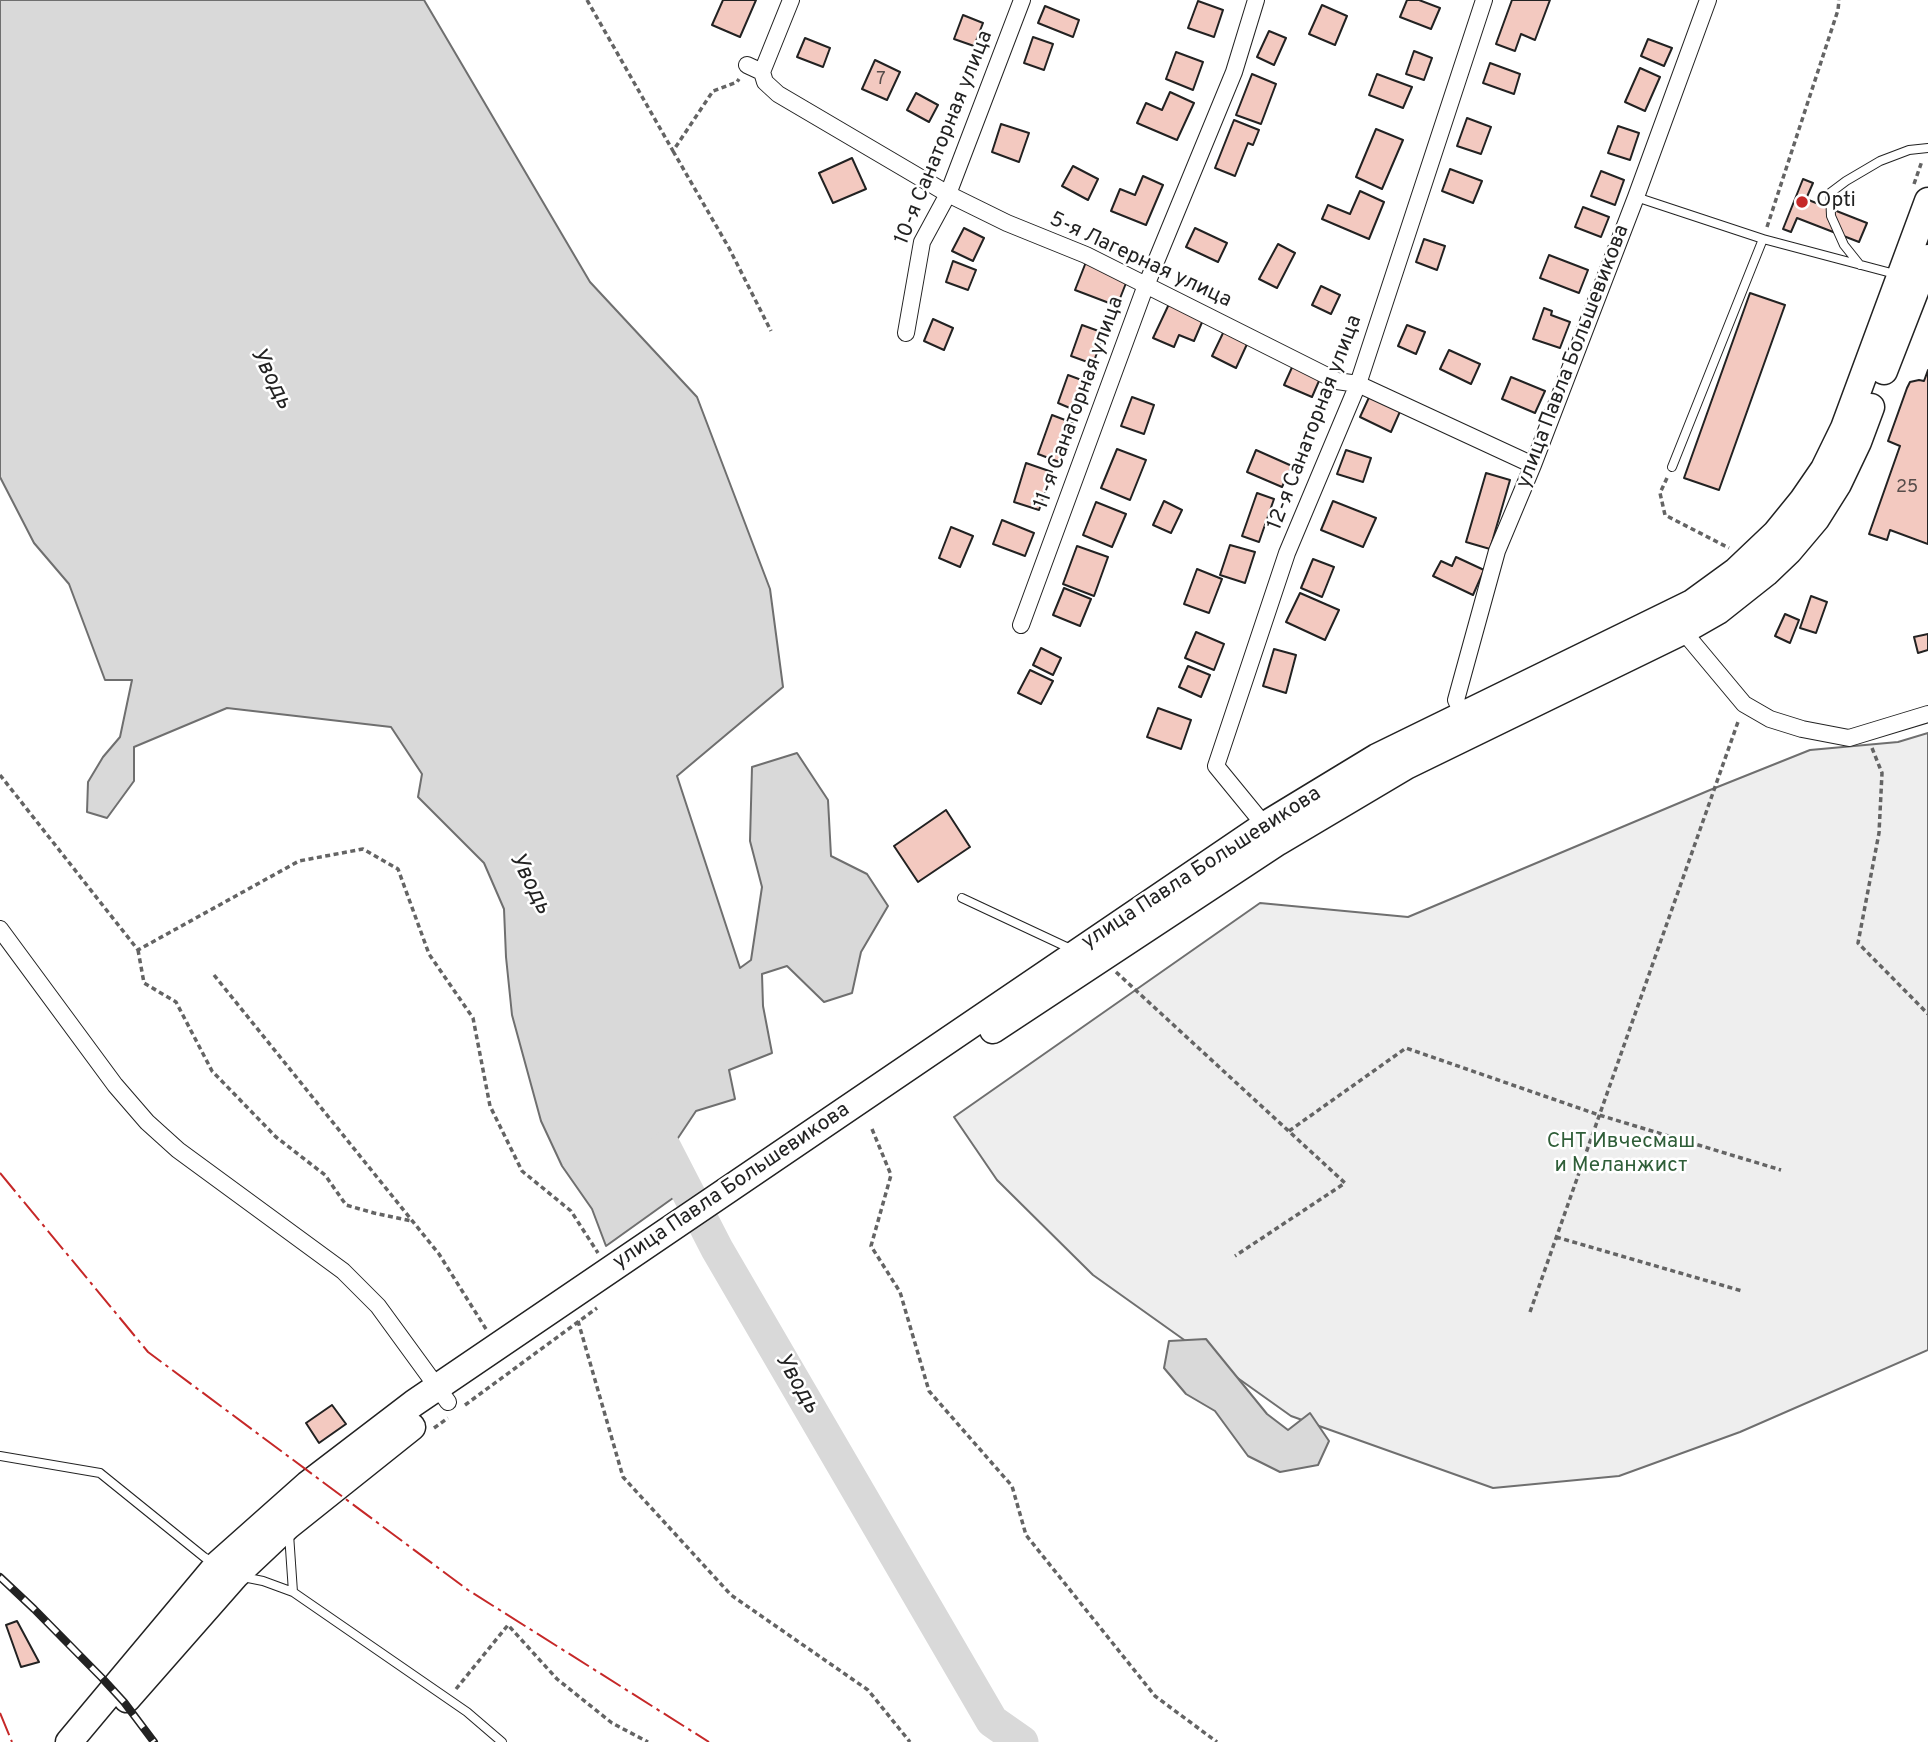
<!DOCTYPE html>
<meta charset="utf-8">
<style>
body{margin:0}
canvas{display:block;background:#fff}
</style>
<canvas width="1928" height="1742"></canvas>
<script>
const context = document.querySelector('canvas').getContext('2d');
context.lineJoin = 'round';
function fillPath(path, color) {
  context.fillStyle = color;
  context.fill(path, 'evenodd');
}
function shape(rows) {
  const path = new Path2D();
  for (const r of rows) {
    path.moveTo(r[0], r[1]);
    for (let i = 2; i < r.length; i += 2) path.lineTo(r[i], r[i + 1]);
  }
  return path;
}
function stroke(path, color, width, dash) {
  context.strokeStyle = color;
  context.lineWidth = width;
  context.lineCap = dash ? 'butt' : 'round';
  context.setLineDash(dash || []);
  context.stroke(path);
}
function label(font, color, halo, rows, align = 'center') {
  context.font = font + ' Overpass,sans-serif';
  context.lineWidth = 5;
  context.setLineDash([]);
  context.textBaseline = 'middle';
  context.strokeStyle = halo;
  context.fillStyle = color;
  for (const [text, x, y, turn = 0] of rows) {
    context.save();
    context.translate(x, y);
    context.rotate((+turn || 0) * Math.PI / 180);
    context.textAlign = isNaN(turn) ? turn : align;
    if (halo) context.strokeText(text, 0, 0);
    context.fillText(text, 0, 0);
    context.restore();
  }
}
const green = shape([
 [1928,733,1928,1350,1740,1432,1619,1476,1493,1488,1291,1416,1093,1275,997,1180,954,1117,1260,903,1408,917,1710,790,1810,750,1898,742,1928,733]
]);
const water = shape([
 [0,0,424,0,590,282,697,397,770,589,783,687,677,776,740,968,751,960,762,887,750,841,752,767,797,753,828,800,831,856,867,874,888,906,861,952,852,993,824,1002,787,966,762,974,763,1006,772,1053,729,1070,735,1099,696,1111,676,1141,694,1183,606,1246,592,1209,562,1166,541,1121,512,1015,506,957,504,909,484,863,418,797,422,774,391,727,227,708,134,747,134,781,107,818,87,812,88,782,103,757,120,737,132,680,105,680,69,584,34,543,0,477,0,0],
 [1206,1339,1267,1414,1288,1430,1310,1413,1329,1441,1318,1465,1280,1472,1248,1456,1215,1411,1186,1394,1164,1368,1169,1341,1206,1339]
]);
const river = shape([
 [665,1148,717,1249,992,1721,1022,1742]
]);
const building = shape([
 [723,0,756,0,740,37,712,25,723,0],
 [1407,0,1419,0,1440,8,1431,29,1400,17,1407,0],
 [1512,0,1550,0,1535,40,1521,34,1515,51,1496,44,1512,0],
 [1198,1,1223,10,1214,37,1188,28,1198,1],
 [1322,5,1347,16,1335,45,1309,34,1322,5],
 [1045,6,1079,20,1073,37,1038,23,1045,6],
 [963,15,983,23,974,46,954,39,963,15],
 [1269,31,1286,38,1274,65,1257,57,1269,31],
 [1033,37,1053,44,1044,70,1024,63,1033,37],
 [805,38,830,48,823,67,797,57,805,38],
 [1648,39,1672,48,1664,66,1641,56,1648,39],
 [1414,51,1432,58,1424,80,1406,74,1414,51],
 [1176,52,1203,62,1193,90,1166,79,1176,52],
 [875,60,900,72,887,100,862,89,875,60],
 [1490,63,1520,74,1514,94,1483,83,1490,63],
 [1640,68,1660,77,1645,111,1625,102,1640,68],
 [1252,74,1276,84,1261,124,1236,115,1252,74],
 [1377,74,1412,87,1403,108,1369,95,1377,74],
 [1170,92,1194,103,1177,140,1137,123,1146,103,1162,110,1170,92],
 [916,93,938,105,929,122,907,110,916,93],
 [1467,118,1491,127,1481,154,1457,146,1467,118],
 [1234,120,1259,130,1253,145,1248,143,1235,176,1215,168,1234,120],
 [1001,124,1029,133,1019,162,992,152,1001,124],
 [1618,126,1639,133,1630,160,1608,153,1618,126],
 [1376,129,1403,140,1382,189,1356,177,1376,129],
 [852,158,866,189,833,203,819,173,852,158],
 [1073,166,1098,179,1088,200,1062,186,1073,166],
 [1450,169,1482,181,1473,203,1442,191,1450,169],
 [1601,171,1624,180,1615,205,1591,196,1601,171],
 [1143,176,1163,185,1146,225,1111,211,1120,189,1135,195,1143,176],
 [1803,179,1813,183,1806,199,1867,223,1859,242,1797,218,1791,232,1783,229,1803,179],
 [1360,191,1384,202,1369,239,1322,219,1328,205,1350,214,1360,191],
 [1583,207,1609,217,1601,237,1575,227,1583,207],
 [964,228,984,238,973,261,952,251,964,228],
 [1195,228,1227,243,1218,262,1186,247,1195,228],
 [1424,239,1445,246,1437,270,1416,262,1424,239],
 [1278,244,1295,253,1277,288,1259,279,1278,244],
 [1549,255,1588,270,1579,293,1540,278,1549,255],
 [953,261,976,270,968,290,946,282,953,261],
 [1086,262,1128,278,1117,306,1075,290,1086,262],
 [1321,286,1340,295,1331,314,1312,305,1321,286],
 [1750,293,1785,305,1719,490,1684,478,1750,293],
 [1169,304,1203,320,1194,341,1179,335,1174,347,1153,338,1169,304],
 [1544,308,1552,311,1551,315,1570,322,1560,348,1533,339,1544,308],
 [933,319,953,328,944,350,924,341,933,319],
 [1082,325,1104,333,1093,364,1071,356,1082,325],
 [1407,325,1425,332,1416,354,1398,346,1407,325],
 [1224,331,1248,342,1236,368,1212,356,1224,331],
 [1449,350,1480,364,1471,384,1440,369,1449,350],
 [1294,363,1322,374,1312,397,1284,385,1294,363],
 [1928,370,1928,544,1890,530,1887,540,1869,534,1900,446,1888,441,1907,388,1910,382,1919,380,1924,381,1928,370],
 [1068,375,1087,382,1077,411,1058,403,1068,375],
 [1511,377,1545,391,1535,413,1502,399,1511,377],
 [1371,393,1402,407,1391,432,1360,417,1371,393],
 [1132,397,1154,405,1144,434,1121,426,1132,397],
 [1052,415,1073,423,1059,462,1038,454,1052,415],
 [1117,449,1146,460,1130,500,1101,488,1117,449],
 [1256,450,1292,466,1282,487,1247,472,1256,450],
 [1346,450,1371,458,1363,482,1337,474,1346,450],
 [1026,463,1052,472,1039,510,1014,502,1026,463],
 [1486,473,1510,480,1490,549,1466,542,1486,473],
 [1257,493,1274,499,1259,542,1242,536,1257,493],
 [1164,501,1182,510,1171,533,1153,525,1164,501],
 [1333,501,1376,518,1363,547,1321,530,1333,501],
 [1096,502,1126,514,1112,547,1083,535,1096,502],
 [1002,520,1034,533,1025,556,993,544,1002,520],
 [951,527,973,536,960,567,939,558,951,527],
 [1230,545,1255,552,1245,583,1220,575,1230,545],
 [1077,546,1108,557,1094,596,1063,584,1077,546],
 [1456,557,1484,570,1473,595,1433,576,1441,561,1452,566,1456,557],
 [1313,559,1334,567,1322,597,1301,588,1313,559],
 [1197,569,1222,579,1209,613,1184,604,1197,569],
 [1064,588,1091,599,1080,626,1053,615,1064,588],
 [1300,593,1339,610,1325,640,1286,622,1300,593],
 [1811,596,1827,602,1816,633,1800,628,1811,596],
 [1785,614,1799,620,1790,643,1775,636,1785,614],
 [1196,632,1224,644,1214,670,1185,658,1196,632],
 [1928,634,1928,650,1918,653,1914,637,1928,634],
 [1041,648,1061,658,1053,675,1033,665,1041,648],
 [1274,649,1296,655,1286,693,1263,686,1274,649],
 [1188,666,1210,675,1201,697,1179,687,1188,666],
 [1030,670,1053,681,1041,704,1018,693,1030,670],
 [1158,708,1191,720,1181,749,1147,737,1158,708],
 [946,810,970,847,918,882,894,846,946,810],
 [332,1405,346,1424,319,1443,306,1423,332,1405],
 [17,1621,39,1662,21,1667,6,1625,17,1621]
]);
const path = shape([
 [587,0,673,151,713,91,737,82,739,79],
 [673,151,729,248,771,331],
 [1914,184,1922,161],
 [1767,227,1838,10,1839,0],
 [1667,478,1660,493,1665,515,1729,548],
 [1872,748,1882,773,1879,833,1858,943,1928,1014],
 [0,775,138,950,299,861,363,849,398,869,429,954,473,1018,490,1106,522,1171,571,1211,598,1253],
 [138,950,144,983,176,1002,212,1071,276,1137,325,1175,346,1205,374,1213,412,1221],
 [1116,972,1345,1183,1235,1256],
 [214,975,439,1254,486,1329],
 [872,1129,891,1175,871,1246,900,1292,929,1391,1012,1486,1026,1535,1155,1696,1217,1742],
 [1289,1131,1406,1048,1599,1115,1781,1170],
 [1556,1237,1742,1291],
 [1530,1312,1739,719],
 [578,1321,623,1477,731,1595,868,1690,910,1742],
 [465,1405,597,1308],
 [434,1428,448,1418],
 [456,1689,508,1625,557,1679,612,1723,648,1742]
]);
const service = shape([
 [1636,197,1763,239],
 [1860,265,1844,245,1831,216,1830,193,1846,181,1880,161,1909,150,1928,148],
 [1672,467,1763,239,1895,274],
 [962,898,1071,949],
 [0,1456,100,1473,204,1557,213,1562],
 [289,1534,293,1592,467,1712,502,1742],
 [243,1577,263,1581,293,1592]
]);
const minor = shape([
 [747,65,762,72,765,82,778,94,948,194,1007,223,1086,255,1337,381,1358,384,1533,465],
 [762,72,791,0],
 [906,333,922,242,948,194,1022,0],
 [1021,625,1143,293,1234,72,1256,0],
 [1683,631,1744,704,1770,719,1802,729,1849,738,1928,714],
 [1463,715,1456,700,1497,551,1533,465,1636,197,1708,0],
 [1270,832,1216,766,1287,553,1358,384,1484,0],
 [0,929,115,1085,147,1122,178,1150,343,1271,378,1306,448,1402]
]);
const primary = shape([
 [1884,371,1928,258],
 [993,1030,1278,842,1406,766,1683,631,1718,611,1766,573,1789,551,1816,519,1838,484,1858,442,1871,407],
 [127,1699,236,1575,288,1526,412,1427],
 [69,1742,218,1564,308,1484,414,1403,1265,825,1377,757,1692,603,1736,571,1776,533,1802,501,1824,469,1844,428,1928,201]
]);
const rail = shape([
 [0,1577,34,1609,102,1678,124,1702,154,1742]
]);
const power = shape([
 [0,1173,148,1352,468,1590,709,1742],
 [0,1713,12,1742]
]);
const markers = [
 [1802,202,7,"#c62828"]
];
const numberNames = [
 ["7",881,80],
 ["25",1907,488]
];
const streetNames = [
 ["10-я Санаторная улица",945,138,-68],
 ["5-я Лагерная улица",1140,261,25],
 ["улица Павла Большевикова",1574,357,-69],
 ["11-я Санаторная улица",1080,403,-70],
 ["12-я Санаторная улица",1316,423,-69],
 ["улица Павла Большевикова",1202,869,-33],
 ["улица Павла Большевикова",732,1187,-34]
];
const poiNames = [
 ["Opti",1816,202]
];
const parkNames = [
 ["СНТ Ивчесмаш",1621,1143],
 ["и Меланжист",1621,1167]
];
const waterNames = [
 ["Уводь",270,379,63],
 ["Уводь",529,884,63],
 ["Уводь",796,1384,60]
];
fillPath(green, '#eee');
stroke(green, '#6f6f6f', 2);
fillPath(water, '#d9d9d9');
stroke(water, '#6f6f6f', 2);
stroke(river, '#d9d9d9', 33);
fillPath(building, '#f3c9c0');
stroke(building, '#222', 2);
stroke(service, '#222', 10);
stroke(minor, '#222', 18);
stroke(primary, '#222', 29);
stroke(path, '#646464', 3.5, [5, 3.5]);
stroke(service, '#fff', 8);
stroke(minor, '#fff', 16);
stroke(primary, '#fff', 26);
stroke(rail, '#222', 8);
stroke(rail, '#fff', 5, [16]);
stroke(power, '#c62828', 2, [24, 5, 3.5, 5]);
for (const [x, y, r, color] of markers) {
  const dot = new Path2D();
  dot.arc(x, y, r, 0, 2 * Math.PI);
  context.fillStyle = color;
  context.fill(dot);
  stroke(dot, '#fff', 2.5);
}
label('18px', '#564c4a', null, numberNames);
label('21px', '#222', '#fff', streetNames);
label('21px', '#222', '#fff', poiNames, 'left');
label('21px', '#2f5e38', '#fff', parkNames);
label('italic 23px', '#222', '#fff', waterNames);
</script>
